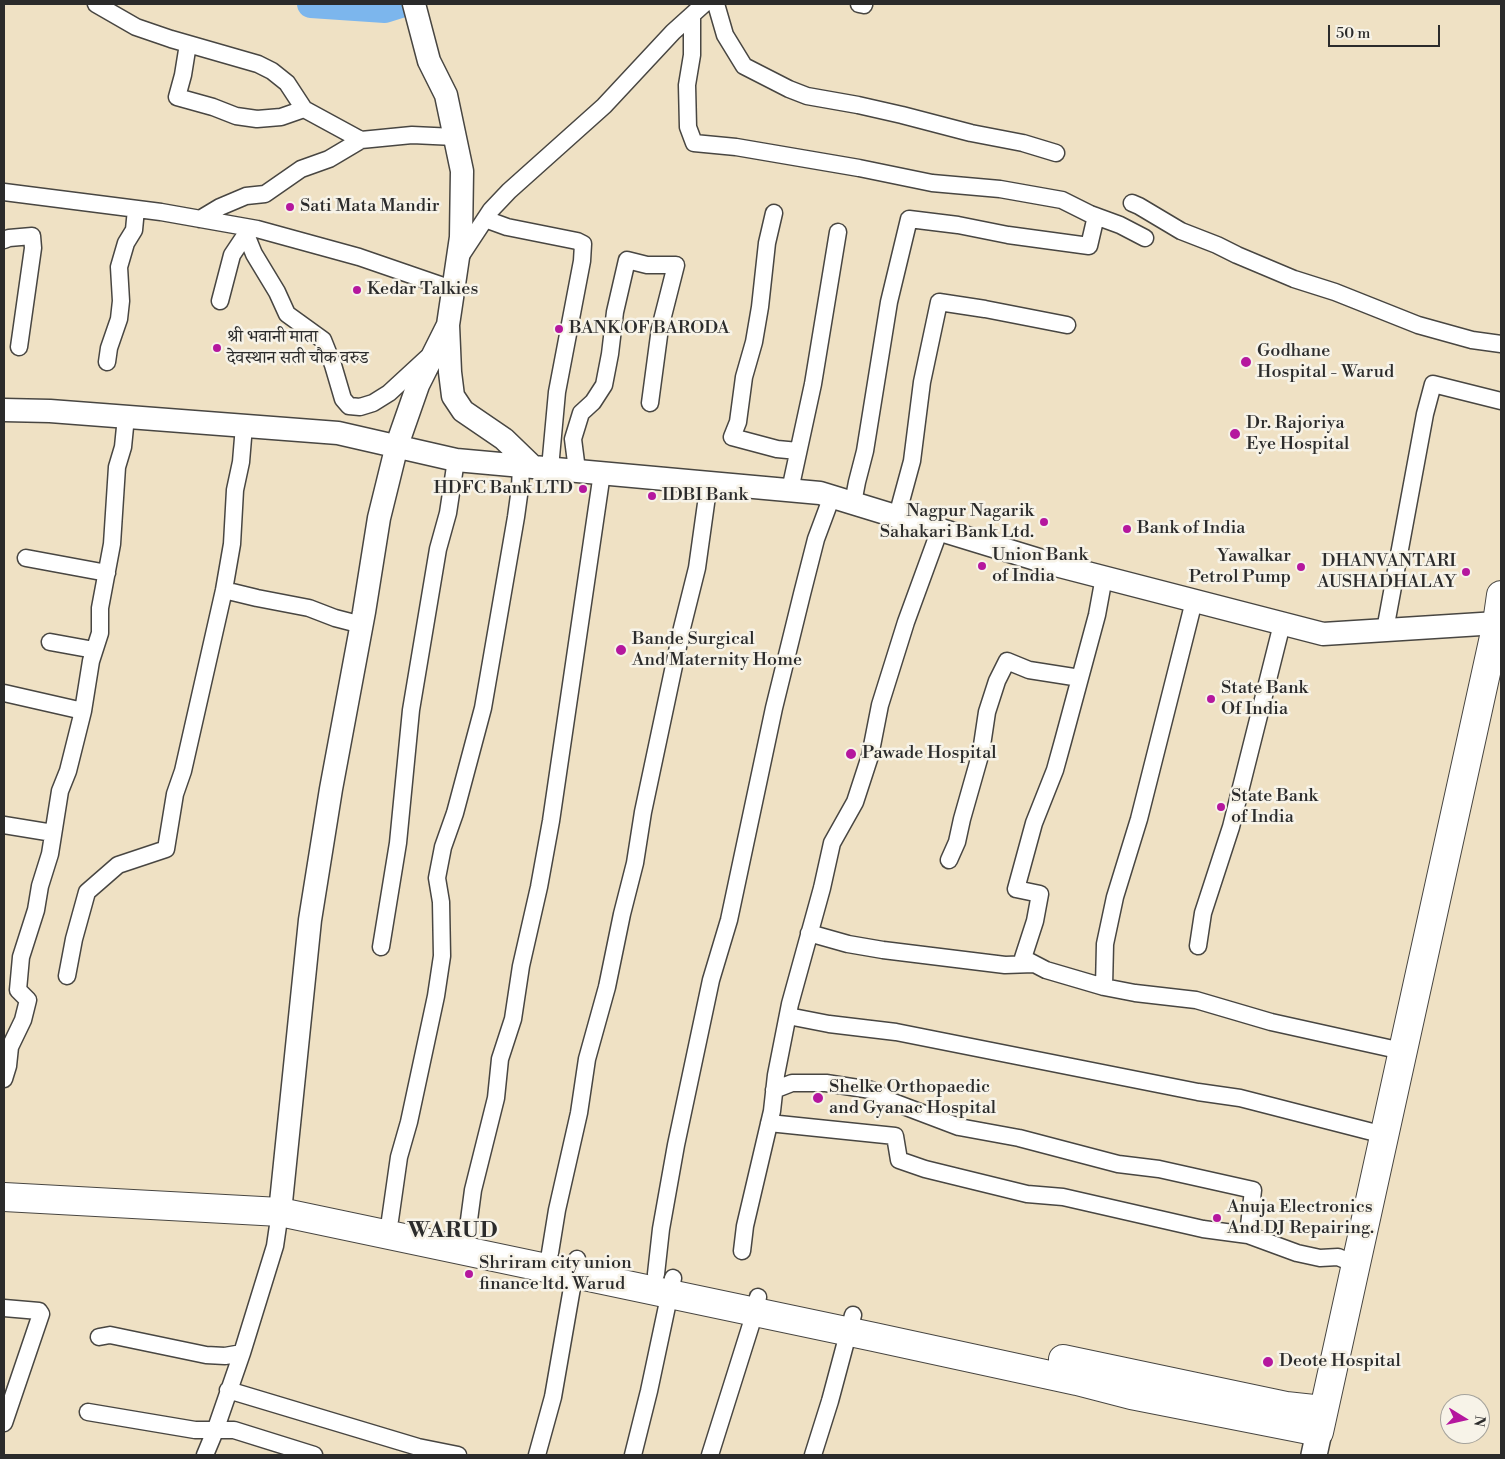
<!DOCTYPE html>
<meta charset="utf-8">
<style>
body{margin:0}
#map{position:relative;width:1505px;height:1459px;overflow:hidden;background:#efe1c4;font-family:"Libre Bodoni",serif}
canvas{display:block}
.frame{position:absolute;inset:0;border:5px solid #2b2b2b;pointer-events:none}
.north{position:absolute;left:1440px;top:1394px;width:50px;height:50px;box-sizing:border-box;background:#f7f3e8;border:1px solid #a5a39c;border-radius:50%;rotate:99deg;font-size:14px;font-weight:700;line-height:20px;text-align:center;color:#2b2b2b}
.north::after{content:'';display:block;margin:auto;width:18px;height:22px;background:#b5179e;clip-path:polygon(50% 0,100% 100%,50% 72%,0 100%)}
.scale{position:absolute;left:1328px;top:25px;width:112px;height:22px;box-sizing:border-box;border:2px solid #2b2b2b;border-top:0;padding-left:6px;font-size:15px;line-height:18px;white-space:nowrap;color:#2b2b2b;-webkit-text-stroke:4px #f7f3e8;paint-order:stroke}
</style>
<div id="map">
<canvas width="1505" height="1459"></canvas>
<div class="frame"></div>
<div class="north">N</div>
<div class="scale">50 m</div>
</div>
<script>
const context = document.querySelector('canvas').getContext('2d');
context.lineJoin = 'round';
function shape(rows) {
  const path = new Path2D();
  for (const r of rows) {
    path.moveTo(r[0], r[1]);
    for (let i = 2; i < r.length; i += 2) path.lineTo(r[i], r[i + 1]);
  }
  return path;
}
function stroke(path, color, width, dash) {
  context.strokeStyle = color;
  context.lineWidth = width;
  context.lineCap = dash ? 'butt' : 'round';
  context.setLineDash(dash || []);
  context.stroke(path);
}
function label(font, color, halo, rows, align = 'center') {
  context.font = font + ' "Libre Bodoni","Noto Serif Devanagari",serif';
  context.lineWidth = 5;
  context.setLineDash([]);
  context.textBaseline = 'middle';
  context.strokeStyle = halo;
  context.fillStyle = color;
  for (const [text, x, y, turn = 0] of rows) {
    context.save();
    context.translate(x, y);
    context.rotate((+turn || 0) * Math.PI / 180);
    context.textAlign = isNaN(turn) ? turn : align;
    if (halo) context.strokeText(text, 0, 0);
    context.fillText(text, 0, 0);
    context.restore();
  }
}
const river = shape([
 [311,4,385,9,401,4]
]);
const street = shape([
 [96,4,136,27,171,39,258,64,272,71,287,83,304,109,361,140],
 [716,4,725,35,744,66,789,89,807,96,858,105,902,115,971,133,1023,143,1056,153],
 [859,4,864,5],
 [692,15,692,55,687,85,688,127,694,143,736,147,859,168,932,183,1000,189,1062,200,1090,214,1120,225,1145,238],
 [188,44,183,75,177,97,213,107,236,116,257,119,281,117,304,109],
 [4,192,161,212,257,229,359,257,452,289],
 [1132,203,1139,206,1181,231,1217,245,1237,255,1294,279,1335,292,1418,325,1472,340,1501,344],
 [774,213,767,243,760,307,754,342,744,377,738,422,732,437,777,449,798,451],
 [200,219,220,207,246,196,265,194,301,169,329,159,361,140,412,135,455,137],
 [485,219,507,227,577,241,583,244,582,261,557,392,550,468],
 [243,227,254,254,277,292,287,314,323,340,333,365,343,399,349,406,360,407,373,403,389,393,427,358],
 [4,240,9,238,32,236,33,248,19,347],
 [460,257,491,210,509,191,604,106,673,32,704,4],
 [220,301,232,255,246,234],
 [107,362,109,348,119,319,121,301,119,267,126,243,134,230,136,209],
 [577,470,573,439,581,413,593,402,604,385,610,354,615,312,627,260,647,265,676,265,660,328,650,403],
 [790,490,813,384,838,232],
 [853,503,857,482,865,451,889,302,909,219,958,225,1008,235,1089,246,1096,216],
 [897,516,912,461,922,382,939,302,985,309,1067,325],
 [26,558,107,573],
 [1104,577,1097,615,1063,741,1055,770,1034,823,1016,889,1040,894,1035,921,1023,958,1046,970,1104,987,1135,993,1196,1000,1271,1022,1402,1051],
 [224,590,257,598,309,608,335,618,362,625],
 [1385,630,1425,414,1433,384,1501,401],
 [50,642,94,650],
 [4,693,83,711],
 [4,825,53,833],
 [949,860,957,842,962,819,981,752,987,712,997,681,1007,661,1029,670,1080,678],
 [809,933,848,944,883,950,1005,965,1034,964],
 [1198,946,1203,913,1231,827,1282,624],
 [381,947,398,843,411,710,438,549,448,513,456,460],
 [67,976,74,939,87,892,118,865,166,849,175,794,183,771,224,590,232,544,235,490,241,462,244,426],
 [1104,987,1105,944,1115,897,1139,819,1194,601],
 [788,1016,829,1024,896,1032,1198,1092,1240,1098,1384,1135],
 [4,1079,8,1066,10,1047,23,1020,28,1000,18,990,21,957,36,910,40,886,50,854,60,791,68,771,83,711,91,661,100,633,100,608,112,544,117,467,123,447,126,417],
 [774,1090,792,1083,826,1083,871,1090,893,1102,959,1127,1019,1138,1118,1164,1159,1169,1253,1190,1248,1235,1297,1253,1320,1258,1338,1257,1355,1264],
 [769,1123,895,1136,899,1160,925,1169,1027,1194,1063,1197,1203,1229,1248,1235],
 [390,1220,399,1157,409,1122,436,996,442,956,441,902,437,878,443,847,455,813,483,708,516,517,520,488,521,465],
 [467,1235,473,1190,496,1098,500,1059,513,1019,521,966,539,887,551,821,602,473],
 [742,1251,745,1226,772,1111,776,1075,790,1004,822,888,832,843,855,802,870,756,880,705,906,622,940,529],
 [550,1253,557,1210,579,1113,587,1059,607,987,622,914,635,863,643,812,682,628,697,568,709,482],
 [656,1274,661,1229,676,1145,711,980,729,920,774,708,802,594,816,539,832,496],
 [4,1308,39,1311,41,1314,4,1423],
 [99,1337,110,1335,206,1355,225,1356,242,1353],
 [228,1390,418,1447,458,1455],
 [88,1412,195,1430,234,1430,314,1455],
 [205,1455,215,1431,242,1353,275,1246,280,1212],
 [537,1455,553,1397,577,1259],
 [633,1455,649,1391,673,1278],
 [710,1455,755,1312,758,1297],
 [813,1455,830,1401,853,1315]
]);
const secondary = shape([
 [414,4,429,61,446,95,462,171,461,237,448,325,450,372,453,396,463,411,504,439,533,467],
 [4,410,50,411,338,433,456,460,820,493,1052,564,1323,634,1497,623],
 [280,1212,310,920,331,789,364,612,379,518,397,445,418,385,448,325]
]);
const primary = shape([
 [1314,1455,1319,1432]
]);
const highway = shape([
 [4,1197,280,1212,874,1337,1077,1381,1131,1395,1319,1432,1497,623,1501,595],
 [1063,1359,1286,1406,1323,1410]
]);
const markers = [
 [290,207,5,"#b5179e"],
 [357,290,5,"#b5179e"],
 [559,329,5,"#b5179e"],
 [217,348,5,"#b5179e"],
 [1246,362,6,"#b5179e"],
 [1235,434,6,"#b5179e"],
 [583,489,5,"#b5179e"],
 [652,496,5,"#b5179e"],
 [1044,522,5,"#b5179e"],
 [1127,529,5,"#b5179e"],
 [982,566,5,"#b5179e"],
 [1301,567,5,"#b5179e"],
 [1466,572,5,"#b5179e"],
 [621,650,6,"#b5179e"],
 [1211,699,5,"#b5179e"],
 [851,754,6,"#b5179e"],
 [1221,807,5,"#b5179e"],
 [818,1098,6,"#b5179e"],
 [1217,1218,5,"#b5179e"],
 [469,1274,5,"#b5179e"],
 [1268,1362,6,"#b5179e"]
];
const poiNames = [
 ["Sati Mata Mandir",300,207],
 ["Kedar Talkies",367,290],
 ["BANK OF BARODA",569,329],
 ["श्री भवानी माता",227,338],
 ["देवस्थान सती चौक वरुड",227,359],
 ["Godhane",1257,352],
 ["Hospital - Warud",1257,373],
 ["Dr. Rajoriya",1246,424],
 ["Eye Hospital",1246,445],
 ["HDFC Bank LTD",573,489,"right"],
 ["IDBI Bank",662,496],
 ["Nagpur Nagarik",1034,512,"right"],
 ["Sahakari Bank Ltd.",1034,533,"right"],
 ["Bank of India",1137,529],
 ["Union Bank",992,556],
 ["of India",992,577],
 ["Yawalkar",1291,557,"right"],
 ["Petrol Pump",1291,578,"right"],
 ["DHANVANTARI",1456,562,"right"],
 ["AUSHADHALAY",1456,583,"right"],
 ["Bande Surgical",632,640],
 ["And Maternity Home",632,661],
 ["State Bank",1221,689],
 ["Of India",1221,710],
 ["Pawade Hospital",862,754],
 ["State Bank",1231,797],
 ["of India",1231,818],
 ["Shelke Orthopaedic",829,1088],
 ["and Gyanac Hospital",829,1109],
 ["Anuja Electronics",1227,1208],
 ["And DJ Repairing.",1227,1229],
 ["Shriram city union",479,1264],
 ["finance ltd. Warud",479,1285],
 ["Deote Hospital",1279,1362]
];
const districtNames = [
 ["WARUD",453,1232]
];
stroke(river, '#7cb6ed', 28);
stroke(street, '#484642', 19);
stroke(secondary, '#484642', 25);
stroke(primary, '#484642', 28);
stroke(highway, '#484642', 30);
stroke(street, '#fff', 16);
stroke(secondary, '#fff', 22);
stroke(primary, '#fff', 25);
stroke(highway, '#fff', 28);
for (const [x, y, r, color] of markers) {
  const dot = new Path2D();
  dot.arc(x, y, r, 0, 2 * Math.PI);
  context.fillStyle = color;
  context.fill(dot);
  stroke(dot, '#f7f3e8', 2);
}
label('18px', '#2b2b2b', '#f7f3e8', poiNames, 'left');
context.letterSpacing = '1px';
label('bold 22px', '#2b2b2b', '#f7f3e8', districtNames);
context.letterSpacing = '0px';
</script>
